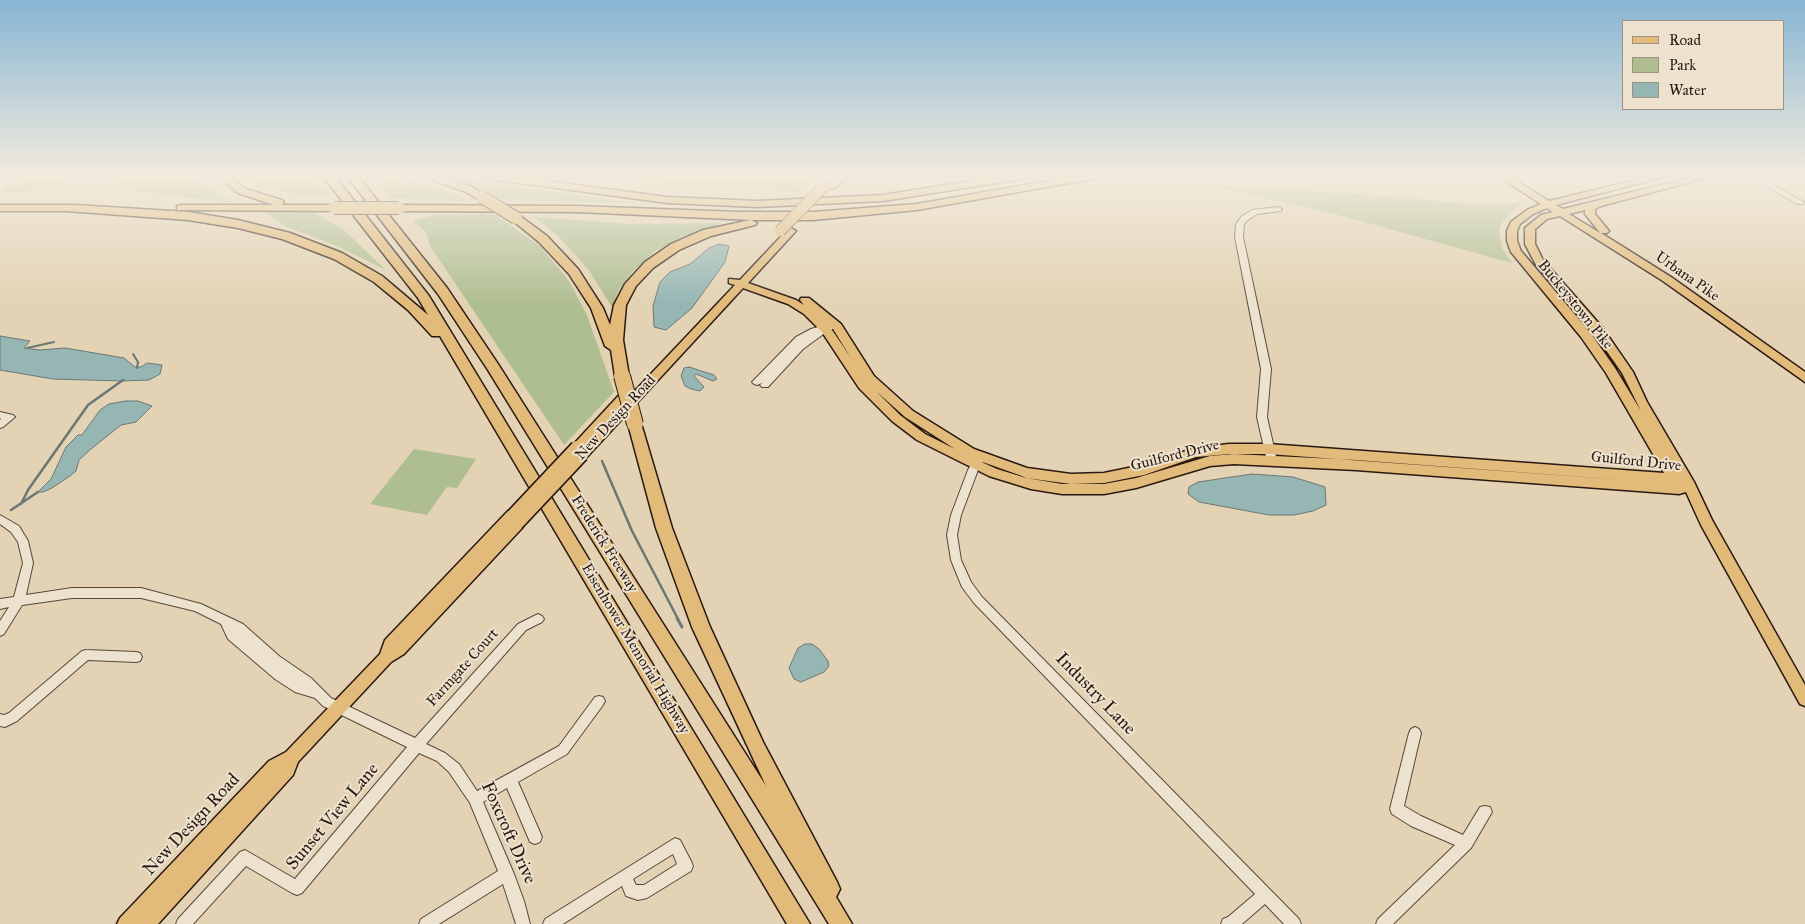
<!DOCTYPE html>
<style>
body{margin:0}
#map{position:relative;width:1805px;height:924px;overflow:hidden;background:#e3d3b4;font-family:"IM FELL Great Primer",serif}
canvas{display:block}
.legend{position:absolute;left:1622px;top:20px;width:162px;height:90px;box-sizing:border-box;background:#ede2ce;border:1px solid #9f9283;margin:0;padding:6px 9px;list-style:none;font-size:15px;color:#2a1913}
.legend li{display:flex;align-items:center;gap:10px;height:25px}
.legend b{width:25px;border:1px solid #9f9283}
</style>
<div id="map">
<canvas width="1805" height="924"></canvas>
<ul class="legend">
<li><b style="height:6px;background:#e2ba7a"></b>Road</li>
<li><b style="height:14px;background:#afbe91"></b>Park</li>
<li><b style="height:14px;background:#96b6b4"></b>Water</li>
</ul>
</div>
<script>
const context = document.querySelector('canvas').getContext('2d');
context.lineJoin = 'round';
function fillPath(path, color) {
  context.fillStyle = color;
  context.fill(path, 'evenodd');
}
function shape(rows) {
  const path = new Path2D();
  for (const r of rows) {
    path.moveTo(r[0], r[1]);
    for (let i = 2; i < r.length; i += 2) path.lineTo(r[i], r[i + 1]);
  }
  return path;
}
function stroke(path, color, width, dash) {
  context.strokeStyle = color;
  context.lineWidth = width;
  context.lineCap = dash ? 'butt' : 'round';
  context.setLineDash(dash || []);
  context.stroke(path);
}
function label(font, color, halo, rows, align = 'center') {
  context.font = font + ' "IM FELL Great Primer",serif';
  context.lineWidth = 4;
  context.setLineDash([]);
  context.textBaseline = 'middle';
  context.strokeStyle = halo;
  context.fillStyle = color;
  for (const [text, x, y, turn = 0] of rows) {
    context.save();
    context.translate(x, y);
    context.rotate((+turn || 0) * Math.PI / 180);
    context.textAlign = isNaN(turn) ? turn : align;
    if (halo) context.strokeText(text, 0, 0);
    context.fillText(text, 0, 0);
    context.restore();
  }
}
const green = shape([
 [56,175,73,177,73,181,63,188,46,190,6,193,2,189,16,178,33,175],
 [114,175,194,175,209,189,235,203,131,191,114,180],
 [235,175,313,175,327,189,326,194,325,196,292,194,257,188],
 [371,175,396,175,435,185,469,201,389,198],
 [446,175,633,203,504,200],
 [583,175,819,175,802,192,702,189],
 [1206,185,1374,195,1480,205,1523,203,1512,211,1502,222,1499,230,1502,248,1512,263,1331,213],
 [263,212,315,213,345,231,386,270,339,247,287,227],
 [485,214,496,215,540,246,569,281,587,315,614,392,564,445,430,246,426,232,413,221,435,215],
 [534,217,629,224,723,223,682,237,655,251,633,271,618,291,612,307,588,269,559,237],
 [414,449,476,459,457,488,447,487,427,515,370,504]
]);
const water = shape([
 [719,244,729,246,725,262,692,308,666,330,654,327,653,306,660,282,670,272,690,264,709,248,719,244],
 [0,336,30,341,24,348,40,350,65,348,124,358,135,367,141,367,147,363,162,365,160,374,149,380,122,381,53,379,0,370,0,336],
 [689,367,714,375,717,379,713,381,696,374,694,376,704,387,700,391,691,389,685,386,681,376,684,368,689,367],
 [126,401,138,401,152,406,136,422,121,425,91,449,79,460,76,471,70,476,52,488,43,492,38,492,51,479,66,447,78,435,82,435,100,410,109,404,126,401],
 [1252,474,1293,477,1325,487,1326,505,1313,511,1294,515,1269,515,1199,502,1188,494,1189,487,1198,482,1252,474],
 [805,644,812,644,819,649,828,661,829,666,824,672,801,682,794,679,789,668,798,648,805,644]
]);
const streamFar2 = shape([
 [27,348,54,342],
 [133,354,138,362,137,368]
]);
const streamFar1 = shape([
 [602,461,632,531,678,619],
 [21,504,28,490,88,405,123,380],
 [11,510,38,492]
]);
const stream = shape([
 [677,618,682,627]
]);
const minor = shape([
 [1747,175,1756,175,1804,202,1803,204,1797,204,1747,175],
 [1278,207,1282,209,1281,211,1257,214,1248,220,1244,224,1243,237,1271,369,1267,417,1277,461,1272,465,1267,461,1257,417,1261,369,1235,237,1236,224,1242,216,1252,210,1278,207],
 [832,323,836,326,835,328,829,330,803,349,768,387,762,387,760,385,762,383,757,385,754,384,752,382,754,380,796,337,811,329,832,323],
 [0,412,13,415,15,417,3,427,0,428,0,420,1,419,0,418,0,412],
 [980,454,985,458,978,470,961,515,957,535,961,560,971,582,982,597,1299,919,1301,924,1284,924,1265,904,1242,924,1221,924,1223,919,1228,917,1255,894,974,603,962,587,951,560,947,535,951,515,968,470,976,455,980,454],
 [0,515,19,526,28,541,33,563,26,595,72,588,141,588,201,604,243,624,279,656,311,678,331,698,415,738,518,624,538,614,542,616,544,619,542,622,526,630,426,744,445,753,459,764,477,791,559,746,595,697,599,696,603,697,605,701,603,705,567,754,518,782,542,837,540,842,535,844,530,842,507,788,483,802,514,874,524,901,530,924,516,924,503,884,439,924,419,924,421,919,498,871,470,803,449,772,437,761,419,753,302,893,297,895,292,893,246,866,193,924,176,924,178,919,240,852,245,850,295,879,407,747,323,706,315,698,295,692,275,679,228,639,221,624,195,611,141,598,72,598,22,605,4,634,0,636,0,621,9,607,0,609,0,599,14,597,23,563,18,542,11,532,0,524,0,515],
 [86,650,136,652,140,653,142,657,140,661,136,662,88,660,17,721,5,727,0,726,0,714,4,715,9,713,82,651,86,650],
 [1415,727,1419,729,1421,733,1404,806,1421,816,1463,835,1480,807,1485,806,1490,807,1492,812,1471,848,1393,924,1376,924,1378,919,1455,845,1411,826,1392,814,1390,809,1409,733,1411,729,1415,727],
 [675,838,680,840,691,861,693,866,691,871,647,898,638,900,626,896,622,886,563,924,543,924,545,919,675,838],
 [673,854,677,864,644,885,636,885,633,879,673,854]
]);
const major = shape([
 [838,175,848,175,836,188,830,188,828,186,838,175],
 [1496,175,1507,175,1549,201,1656,175,1671,175,1556,205,1563,209,1702,175,1717,175,1601,206,1595,209,1595,214,1609,231,1607,233,1601,233,1671,277,1805,372,1805,382,1663,281,1560,216,1547,219,1535,229,1535,244,1543,260,1602,327,1633,372,1647,402,1694,482,1712,520,1805,685,1805,706,1800,704,1701,525,1686,492,1679,494,1356,470,1234,464,1210,466,1136,488,1104,494,1062,494,1031,489,989,476,917,440,892,421,859,388,822,332,804,314,788,304,743,288,586,458,578,458,576,455,578,451,573,450,571,447,622,392,626,391,632,394,735,285,729,283,729,279,740,280,788,229,791,228,796,231,794,233,748,283,796,300,804,305,800,300,801,298,809,298,841,324,874,376,913,411,974,449,1027,468,1071,474,1104,473,1143,465,1195,448,1229,444,1268,444,1664,473,1606,373,1581,337,1511,252,1507,241,1507,231,1511,222,1527,210,1541,204,1496,175],
 [1547,208,1553,212,1541,215,1525,228,1525,244,1535,263,1594,333,1622,373,1641,411,1615,368,1589,331,1521,251,1517,241,1517,231,1520,224,1533,214,1547,208],
 [1585,210,1585,214,1600,233,1569,214,1585,210],
 [830,327,833,329,851,358,830,327],
 [876,391,905,417,955,449,925,434,900,415,876,391],
 [1229,454,1268,454,1638,481,1356,460,1234,454,1210,456,1136,478,1104,484,1062,484,1026,478,1071,484,1104,483,1144,475,1196,457,1229,454],
 [977,460,1022,476,1026,478,997,469,977,460],
 [513,510,518,511,520,515,517,519,522,520,524,524,522,528,404,654,391,662,298,762,293,775,158,924,117,924,120,918,269,761,286,752,380,654,385,640,508,511,513,510]
]);
const highway = shape([
 [216,175,228,175,246,189,282,200,284,202,282,205,334,205,340,208,334,211,177,210,177,206,181,205,274,205,238,193,216,175],
 [322,175,334,175,429,296,810,924,787,924,440,336,432,336,408,310,374,282,334,259,282,239,238,228,188,220,66,211,0,211,0,205,75,205,188,212,238,220,290,233,342,253,382,276,428,315,418,298,322,175],
 [346,175,357,175,447,288,498,364,766,786,692,627,656,528,628,424,630,420,640,420,672,528,710,627,763,742,837,882,840,889,836,897,852,924,829,924,488,370,438,294,346,175],
 [418,175,434,175,472,187,488,197,482,200,478,199,464,191,418,175],
 [476,175,504,175,667,197,758,201,883,195,1008,175,1033,175,1027,178,883,201,758,207,667,203,482,178,476,175],
 [1081,175,1104,175,1098,178,917,210,813,220,751,220,757,223,755,225,711,236,679,250,653,268,636,286,626,305,623,340,629,376,622,381,615,376,611,350,605,346,591,308,569,274,539,242,512,220,512,216,520,216,547,236,578,269,603,308,610,325,614,305,625,284,645,262,671,244,703,230,751,220,577,212,399,211,393,208,399,205,577,206,739,212,813,212,917,204,1081,175]
]);
const majorBridgeFar1 = shape([
 [780,231,824,186]
]);
const majorBridge = shape([
 [513,515,577,447],
 [517,524,582,455]
]);
const highwayBridgeFar1 = shape([
 [482,197,516,218],
 [334,208,399,208]
]);
const highwayBridge = shape([
 [622,376,635,424]
]);
const streetNames = [
 ["Urbana Pike",1687,277,35],
 ["Buckeystown Pike",1575,305,51],
 ["New Design Road",616,418,-47],
 ["Guilford Drive",1175,456,-14],
 ["Guilford Drive",1636,462,6],
 ["Frederick Freeway",604,544,58],
 ["Eisenhower Memorial Highway",635,649,59],
 ["Farmgate Court",463,668,-48]
];
const nearStreetnames = [
 ["Industry Lane",1095,694,46],
 ["Sunset View Lane",333,817,-50],
 ["New Design Road",192,825,-47],
 ["Foxcroft Drive",508,833,66]
];
fillPath(green, '#afbe91');
fillPath(water, '#96b6b4');
stroke(water, '#6b7774', 1);
stroke(streamFar2, '#6b7774', 2);
stroke(streamFar1, '#6b7774', 2.5);
stroke(stream, '#6b7774', 3);
stroke(minor, '#58483b', 2);
stroke(major, '#2a1913', 3);
stroke(highway, '#2a1913', 3);
fillPath(minor, '#ede2ce');
fillPath(major, '#e2ba7a');
fillPath(highway, '#e2ba7a');
stroke(majorBridgeFar1, '#2a1913', 12, []);
stroke(majorBridge, '#2a1913', 15, []);
stroke(highwayBridgeFar1, '#2a1913', 14, []);
stroke(highwayBridge, '#2a1913', 18, []);
stroke(majorBridgeFar1, '#e2ba7a', 11);
stroke(majorBridge, '#e2ba7a', 12);
stroke(highwayBridgeFar1, '#e2ba7a', 12);
stroke(highwayBridge, '#e2ba7a', 16);
const sky = context.createLinearGradient(0, 0, 0, 304);
sky.addColorStop(0, '#87b5d3');
sky.addColorStop(0.58, '#f2ebdd');
sky.addColorStop(1, '#f2ebdd00');
context.fillStyle = sky;
context.fillRect(0, 0, 1805, 304);
label('15px', '#2a1913', '#ede2ce', streetNames);
label('18px', '#2a1913', '#ede2ce', nearStreetnames);
</script>
